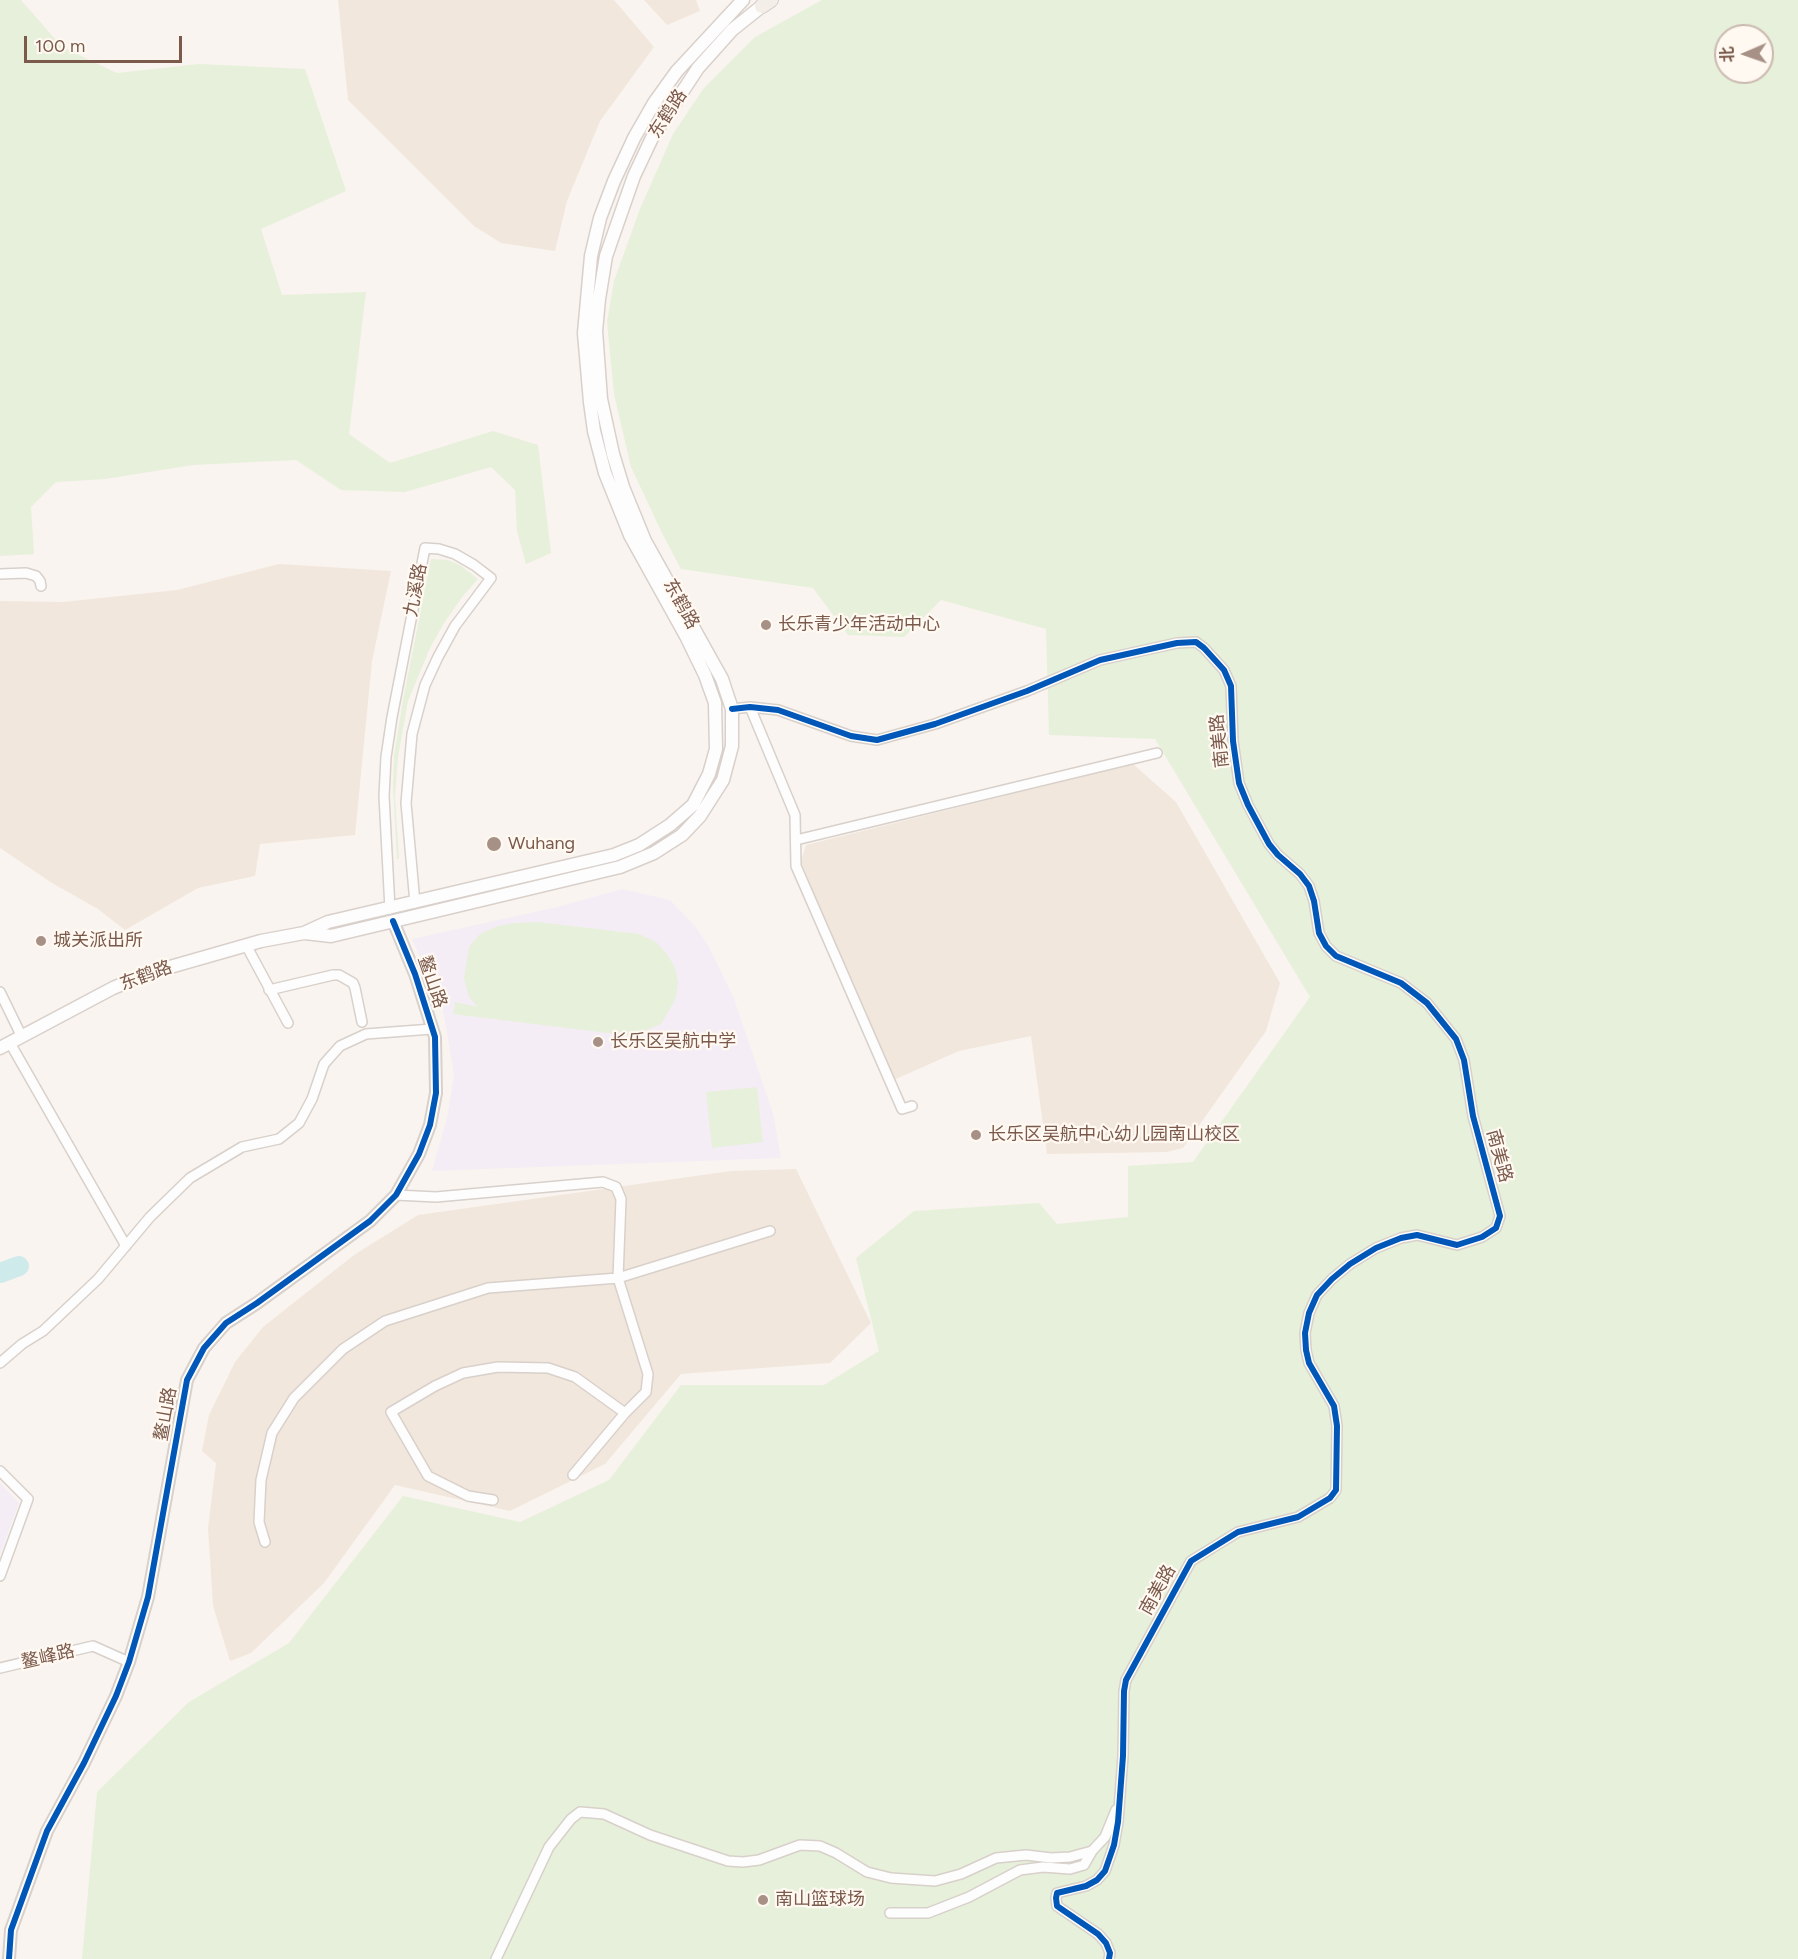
<!DOCTYPE html>
<meta charset="utf-8">
<style>
body{margin:0}
#map{position:relative;width:1798px;height:1959px;overflow:hidden;background:#f9f4ef;font-family:Figtree,"Noto Sans SC",sans-serif}
canvas{display:block}
.north{position:absolute;left:1714px;top:24px;width:60px;height:60px;box-sizing:border-box;background:#fff9f2;border:2px solid #cab9b0;border-radius:50%;rotate:268deg;font-size:16px;font-weight:700;line-height:24px;text-align:center;color:#7b5a4c}
.north::after{content:'';display:block;margin:auto;width:21px;height:27px;background:#a79085;clip-path:polygon(50% 0,100% 100%,50% 72%,0 100%)}
.scale{position:absolute;left:24px;top:36px;width:158px;height:27px;box-sizing:border-box;border:3px solid #7b5a4c;border-top:0;padding-left:8px;font-size:18px;line-height:21px;white-space:nowrap;color:#7b5a4c;-webkit-text-stroke:4px #fff9f2;paint-order:stroke}
</style>
<div id="map">
<canvas width="1798" height="1959"></canvas>
<div class="north">北</div>
<div class="scale">100 m</div>
</div>
<script>
const context = document.querySelector('canvas').getContext('2d');
context.lineJoin = 'round';
function fillPath(path, color) {
  context.fillStyle = color;
  context.fill(path, 'evenodd');
}
function shape(rows) {
  const path = new Path2D();
  for (const r of rows) {
    path.moveTo(r[0], r[1]);
    for (let i = 2; i < r.length; i += 2) path.lineTo(r[i], r[i + 1]);
  }
  return path;
}
function stroke(path, color, width, dash) {
  context.strokeStyle = color;
  context.lineWidth = width;
  context.lineCap = dash ? 'butt' : 'round';
  context.setLineDash(dash || []);
  context.stroke(path);
}
function label(font, color, halo, rows, align = 'center') {
  context.font = font + ' Figtree,"Noto Sans SC",sans-serif';
  context.lineWidth = 4.5;
  context.setLineDash([]);
  context.textBaseline = 'middle';
  context.strokeStyle = halo;
  context.fillStyle = color;
  for (const [text, x, y, turn = 0] of rows) {
    context.save();
    context.translate(x, y);
    context.rotate((+turn || 0) * Math.PI / 180);
    context.textAlign = isNaN(turn) ? turn : align;
    if (halo) context.strokeText(text, 0, 0);
    context.fillText(text, 0, 0);
    context.restore();
  }
}
const residential = shape([
 [338,0,614,0,654,47,600,121,567,201,555,251,501,243,474,226,348,100],
 [644,0,696,0,700,11,667,25],
 [279,564,391,571,372,661,355,835,260,844,255,876,198,888,125,930,98,909,52,883,0,848,0,601,63,602,177,590],
 [1133,764,1176,802,1280,983,1266,1031,1183,1148,1167,1152,1047,1154,1031,1036,959,1051,889,1082,801,861,806,845],
 [796,1169,871,1323,830,1363,681,1374,605,1464,510,1511,395,1485,324,1583,251,1653,230,1661,213,1606,208,1528,216,1463,202,1451,209,1415,235,1362,263,1327,354,1255,418,1215,731,1171]
]);
const education = shape([
 [622,889,670,900,695,926,709,947,733,996,773,1113,781,1158,432,1171,447,1118,454,1075,443,1010,412,939,557,907],
 [0,1483,19,1503,0,1555]
]);
const green = shape([
 [0,0,21,0,62,47,117,73,199,64,305,69,346,191,261,229,282,295,366,292,349,434,390,463,493,431,538,445,551,553,526,564,517,531,515,490,491,467,405,492,341,490,296,460,193,465,105,479,56,482,31,507,34,554,0,556],
 [822,0,1798,0,1798,1959,82,1959,97,1792,189,1702,289,1643,403,1496,520,1522,609,1480,681,1385,824,1385,879,1351,856,1258,914,1211,1039,1203,1057,1224,1128,1217,1128,1166,1193,1162,1310,997,1155,739,1049,735,1046,629,941,600,904,637,848,635,813,588,681,569,662,533,631,467,614,394,607,322,614,281,640,209,673,134,704,88,755,37],
 [1726,36,1762,36,1762,72,1726,72],
 [431,559,448,560,460,565,478,579,463,596,444,623,430,648,408,701,398,757,395,796,399,859,397,859,393,787,394,756,403,700],
 [538,922,639,934,656,942,667,954,675,968,678,982,676,998,661,1024,642,1032,640,1037,453,1014,455,1002,478,1007,469,997,464,978,469,947,480,934,498,926,514,923],
 [757,1087,763,1142,712,1148,706,1092]
]);
const river = shape([
 [0,1273,19,1266]
]);
const minor = shape([
 [0,574,26,573,36,576,40,581,41,586],
 [750,707,795,815,796,866,902,1109,912,1106],
 [732,709,750,707,778,710,851,736,877,740,935,724,1027,691,1100,660,1177,643,1196,642,1204,648,1224,670,1231,686,1233,741,1239,783,1248,805,1269,844,1278,855,1300,874,1309,886,1314,901,1319,933,1326,946,1336,956,1401,983,1427,1003,1456,1039,1464,1060,1473,1116,1500,1216,1496,1228,1482,1237,1457,1245,1417,1235,1401,1238,1376,1248,1350,1264,1332,1279,1317,1295,1309,1313,1305,1333,1306,1350,1309,1363,1334,1406,1337,1426,1336,1490,1330,1498,1298,1517,1238,1532,1191,1561,1126,1680,1124,1691,1123,1756,1118,1822,1114,1845,1105,1871,1097,1880,1086,1886,1057,1893,1056,1898,1057,1906,1098,1934,1106,1943,1110,1953,1109,1959],
 [796,840,1157,753],
 [390,909,384,796,386,757,392,717,425,548,439,549,455,554,474,565,491,578,455,626,438,657,425,685,412,734,406,803,415,903],
 [246,945,288,1023],
 [269,990,333,975,339,975,353,983,355,988,362,1022],
 [0,992,22,1037],
 [10,1043,126,1246],
 [396,1195,436,1197,603,1182,616,1187,621,1199,618,1278,648,1374,646,1392,625,1413,573,1475],
 [0,1363,22,1344,43,1331,98,1279,150,1217,190,1178,242,1147,279,1139,299,1123,312,1099,324,1064,340,1046,366,1034,432,1029],
 [0,1471,28,1499,0,1576],
 [493,1500,468,1496,428,1476,391,1412,435,1386,463,1373,498,1367,548,1368,575,1377,625,1413],
 [265,1542,259,1522,261,1480,272,1433,294,1398,343,1349,385,1321,488,1288,618,1278,770,1231],
 [0,1668,93,1646,129,1662],
 [890,1913,928,1913,969,1897,1020,1870,1043,1867,1070,1869,1084,1865,1092,1851],
 [496,1959,549,1847,571,1819,580,1812,604,1814,650,1835,728,1861,743,1862,759,1860,800,1845,820,1846,836,1853,867,1872,891,1878,935,1881,961,1874,996,1858,1026,1855,1051,1858,1070,1857,1092,1851,1105,1837,1116,1810]
]);
const tertiary = shape([
 [9,1959,11,1930,47,1831,84,1763,116,1696,129,1662,148,1597,187,1380,204,1348,226,1323,257,1303,370,1221,396,1195,419,1154,430,1125,436,1093,435,1037,415,974,393,921]
]);
const secondary = shape([
 [305,933,331,936,620,867,654,853,682,835,700,816,723,780,732,746,732,709,722,679,645,541,623,487,613,454,601,399,596,331,599,299,606,256,634,176,652,138,698,68,732,30,762,6],
 [0,1048,113,988,149,973,261,941,304,933,328,922,614,855,639,845,670,825,693,805,709,774,716,749,715,703,705,675,686,636,630,535,605,473,594,431,590,402,584,333,591,256,600,218,614,181,634,138,654,103,677,71,743,0]
]);
const primary = shape([
 [762,6,771,0]
]);
const cycleway = shape([
 [732,709,750,707,778,710,851,736,877,740,935,724,1027,691,1100,660,1177,643,1196,642,1204,648,1224,670,1231,686,1233,741,1239,783,1248,805,1269,844,1278,855,1300,874,1309,886,1314,901,1319,933,1326,946,1336,956,1401,983,1427,1003,1456,1039,1464,1060,1473,1116,1500,1216,1496,1228,1482,1237,1457,1245,1417,1235,1401,1238,1376,1248,1350,1264,1332,1279,1317,1295,1309,1313,1305,1333,1306,1350,1309,1363,1334,1406,1337,1426,1336,1490,1330,1498,1298,1517,1238,1532,1191,1561,1126,1680,1124,1691,1123,1756,1118,1822,1114,1845,1105,1871,1097,1880,1086,1886,1057,1893,1056,1898,1057,1906,1098,1934,1106,1943,1110,1953,1109,1959],
 [9,1959,11,1930,47,1831,84,1763,116,1696,129,1662,148,1597,187,1380,204,1348,226,1323,257,1303,370,1221,396,1195,419,1154,430,1125,436,1093,435,1037,415,974,393,921]
]);
const markers = [
 [766,625,6,"#a79085"],
 [494,844,8,"#a79085"],
 [41,941,6,"#a79085"],
 [598,1042,6,"#a79085"],
 [976,1135,6,"#a79085"],
 [763,1900,6,"#a79085"]
];
const streetNames = [
 ["东鹤路",668,114,-57],
 ["九溪路",416,590,-79],
 ["东鹤路",681,604,61],
 ["南美路",1220,741,-96],
 ["东鹤路",146,976,-20],
 ["鳌山路",432,982,71],
 ["南美路",1499,1156,75],
 ["鳌山路",166,1414,-80],
 ["南美路",1158,1590,-61],
 ["鳌峰路",48,1657,-13]
];
const poiNames = [
 ["长乐青少年活动中心",778,625],
 ["Wuhang",508,844],
 ["城关派出所",53,941],
 ["长乐区吴航中学",610,1042],
 ["长乐区吴航中心幼儿园南山校区",988,1135],
 ["南山篮球场",775,1900]
];
fillPath(residential, '#f2e7dd');
fillPath(education, '#f5edf5');
fillPath(green, '#e7f0da');
stroke(river, '#cfeaeb', 20);
stroke(minor, '#d8d0ca', 12);
stroke(tertiary, '#d8d0ca', 14);
stroke(secondary, '#d9d0cb', 15);
stroke(primary, '#dad0cb', 16);
stroke(minor, '#fefdfd', 9);
stroke(tertiary, '#fefdfd', 10);
stroke(secondary, '#fefdfd', 12);
stroke(primary, '#f3eee7', 14);
stroke(cycleway, '#0057b8', 6);
for (const [x, y, r, color] of markers) {
  const dot = new Path2D();
  dot.arc(x, y, r, 0, 2 * Math.PI);
  context.fillStyle = color;
  context.fill(dot);
  stroke(dot, '#fff9f2', 2);
}
label('18px', '#7b5a4c', '#fff9f2', streetNames);
label('18px', '#7b5a4c', '#fff9f2', poiNames, 'left');
</script>
